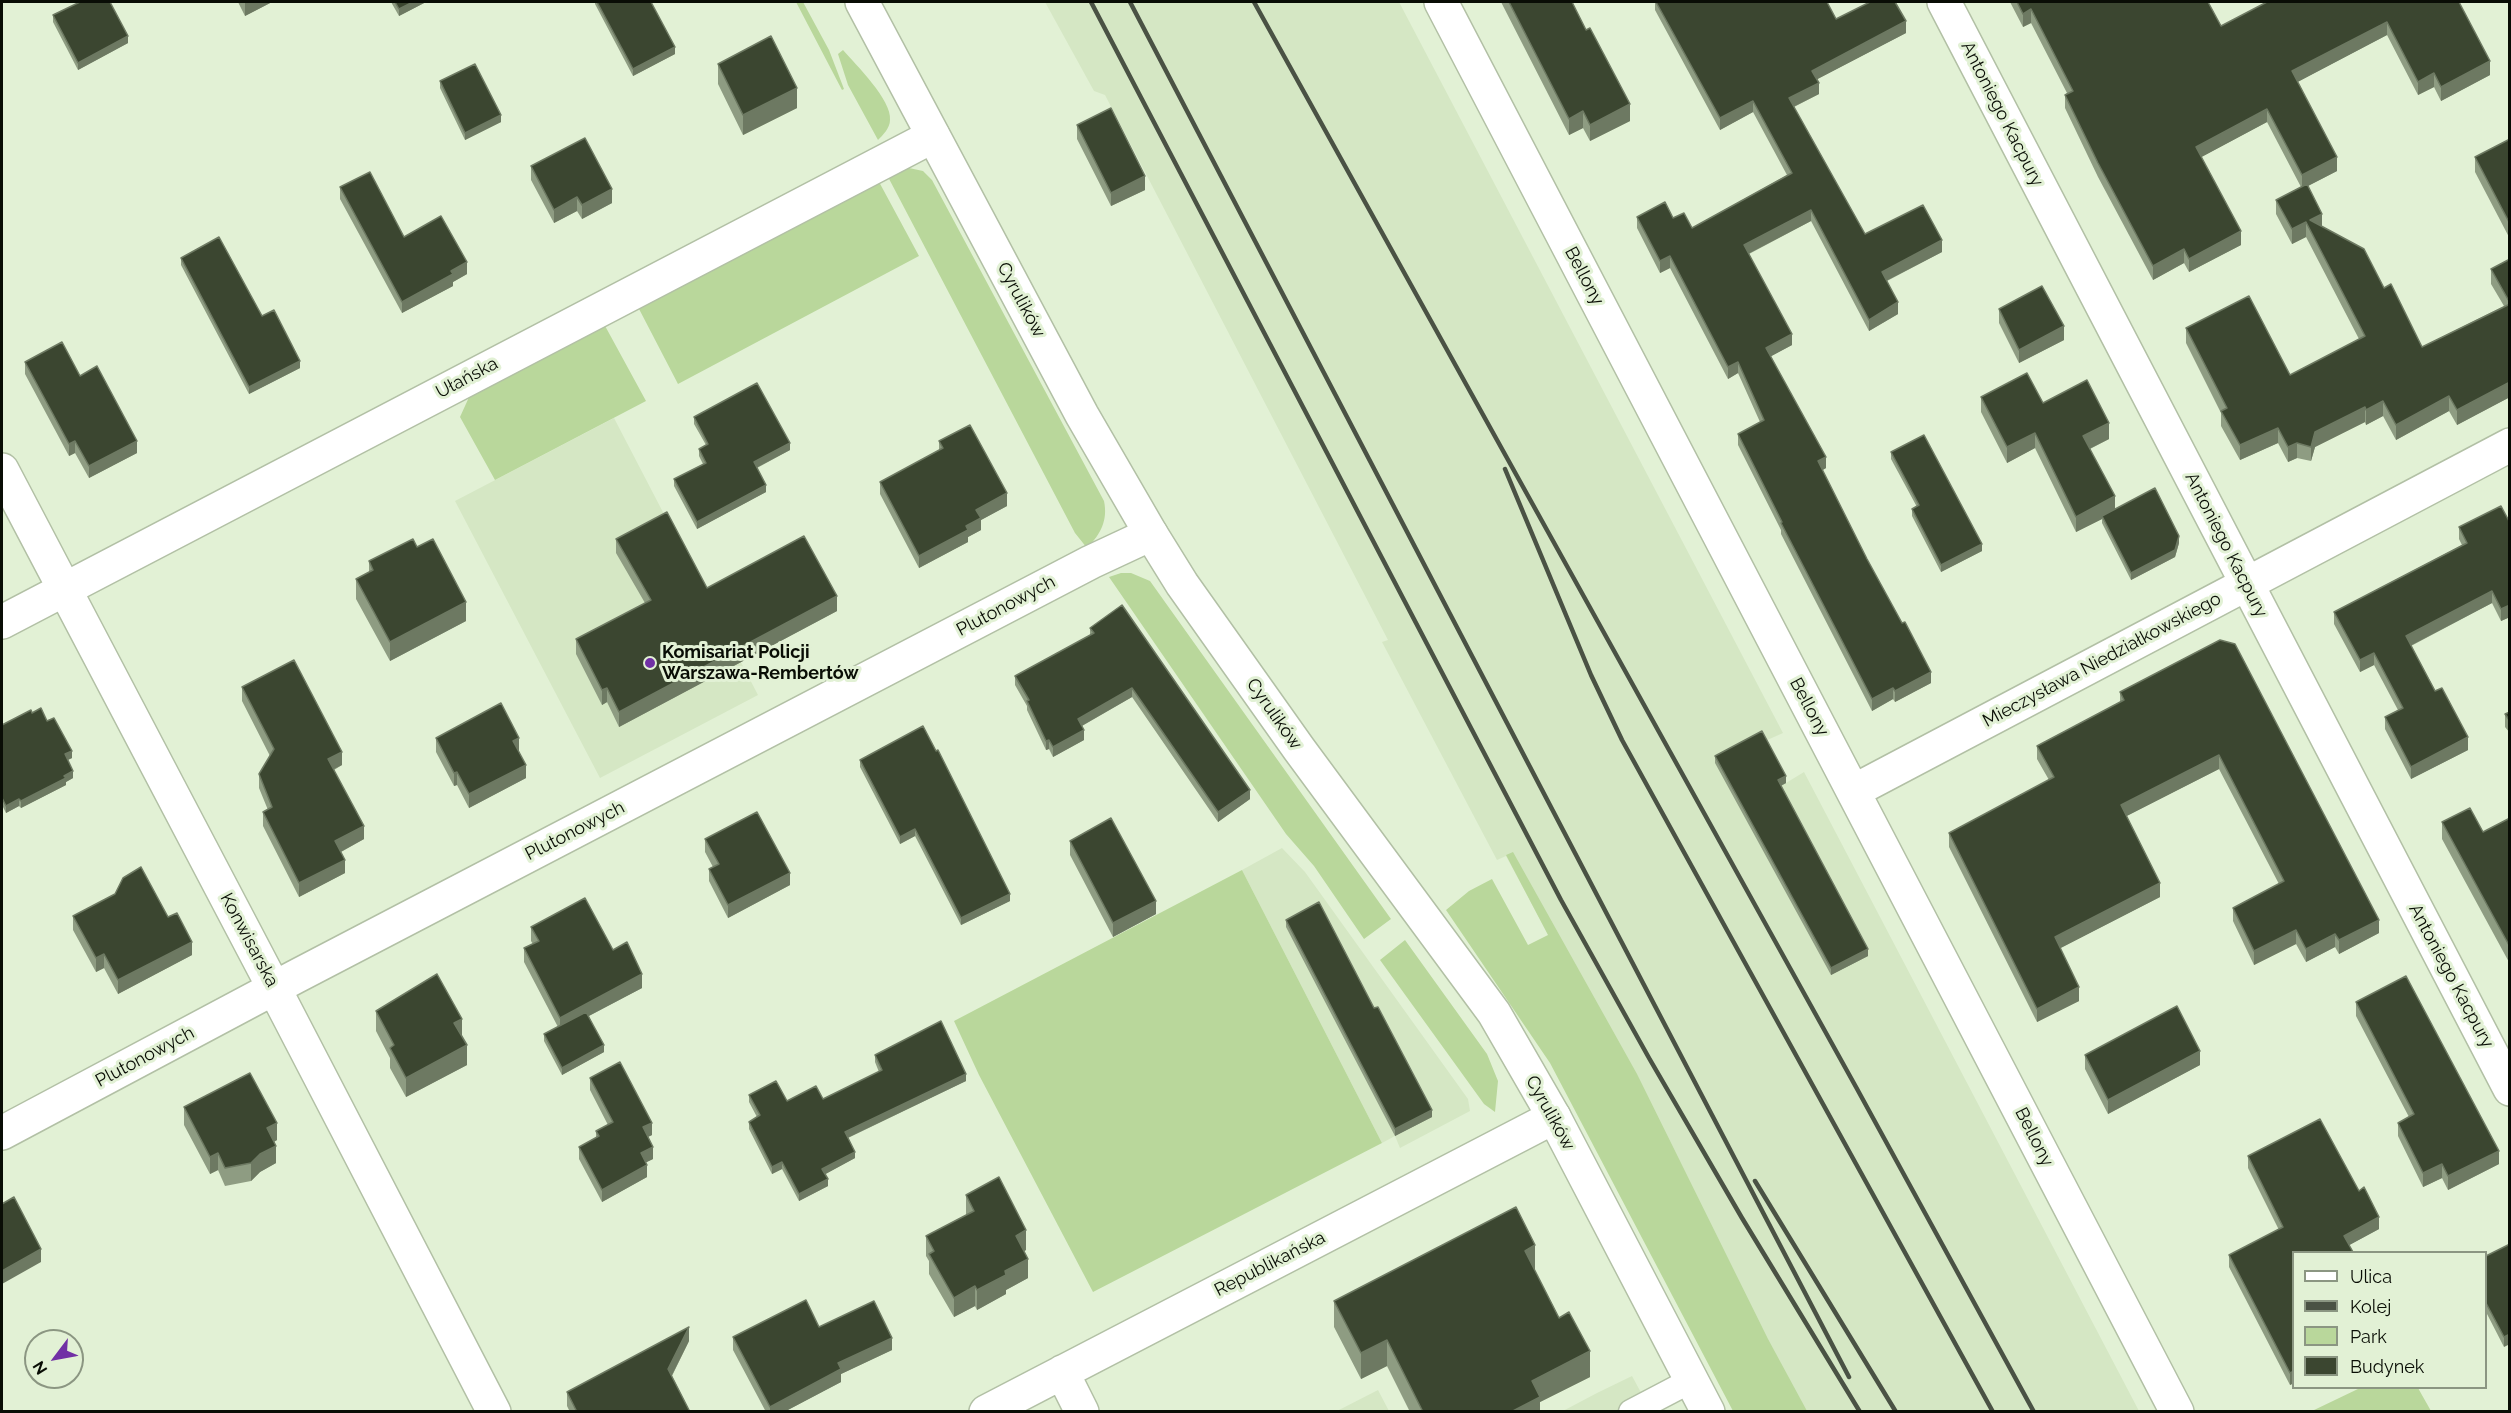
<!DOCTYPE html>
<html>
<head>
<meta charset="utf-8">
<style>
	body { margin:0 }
	#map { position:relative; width:2511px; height:1413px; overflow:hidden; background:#e2f1d5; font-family:Raleway,sans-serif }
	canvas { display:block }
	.frame { position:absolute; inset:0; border:3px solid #090d05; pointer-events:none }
	.legend { position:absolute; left:2292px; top:1251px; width:195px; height:138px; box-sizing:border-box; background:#e2f1d5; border:2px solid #8b9682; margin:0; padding:8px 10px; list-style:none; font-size:18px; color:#090d05 }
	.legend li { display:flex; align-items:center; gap:12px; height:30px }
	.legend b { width:30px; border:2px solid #8b9682 }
	.north { position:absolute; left:24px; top:1329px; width:60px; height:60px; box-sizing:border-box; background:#e2f1d5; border:2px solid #8b9682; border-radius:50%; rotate:238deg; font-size:16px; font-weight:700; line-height:24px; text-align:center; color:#090d05 }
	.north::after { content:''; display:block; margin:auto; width:21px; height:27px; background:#7130a5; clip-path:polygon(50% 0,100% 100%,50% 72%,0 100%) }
</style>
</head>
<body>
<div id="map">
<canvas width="2511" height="1413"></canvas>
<div class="frame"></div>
<ul class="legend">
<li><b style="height:8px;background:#fff"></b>Ulica</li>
<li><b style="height:8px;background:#4a5244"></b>Kolej</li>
<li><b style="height:16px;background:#b9d79b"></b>Park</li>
<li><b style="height:16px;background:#3b4630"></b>Budynek</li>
</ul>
<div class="north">N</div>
</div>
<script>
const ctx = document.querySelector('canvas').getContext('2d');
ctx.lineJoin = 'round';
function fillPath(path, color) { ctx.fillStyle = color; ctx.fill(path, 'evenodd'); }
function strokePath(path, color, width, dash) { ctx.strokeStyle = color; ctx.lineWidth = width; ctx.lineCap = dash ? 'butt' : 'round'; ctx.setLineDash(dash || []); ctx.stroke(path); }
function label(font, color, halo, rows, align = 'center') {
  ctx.font = font + ' Raleway,sans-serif'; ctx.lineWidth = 6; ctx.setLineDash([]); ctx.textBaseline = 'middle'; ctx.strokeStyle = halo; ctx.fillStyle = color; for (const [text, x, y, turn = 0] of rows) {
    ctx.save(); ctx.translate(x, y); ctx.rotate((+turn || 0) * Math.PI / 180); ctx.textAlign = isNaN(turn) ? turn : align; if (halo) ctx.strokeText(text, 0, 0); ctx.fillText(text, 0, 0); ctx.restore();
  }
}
fillPath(new Path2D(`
	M 1045,2 L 1399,2 L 1783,733 L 1765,741 L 1786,783 L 1804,772 L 2139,1411 L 1784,1411 L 1548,934 L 1506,856 L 1497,860 L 1382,642 L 1388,640 L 1105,95 L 1094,91 Z
	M 614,418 L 758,695 L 600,778 L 455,501 Z
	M 1282,848 L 1305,872 L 1468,1099 L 1470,1111 L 1400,1148 L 1395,1136 L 1382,1143 L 1242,870 Z
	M 1632,1376 L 1651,1411 L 1561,1412 L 1597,1393 Z
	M 1378,1390 L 1389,1411 L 1337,1411 Z`), '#d5e7c4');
fillPath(new Path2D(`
	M 796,2 L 803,2 L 829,50 L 844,89 L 842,90 Z
	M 843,50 C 856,65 892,100 890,120 C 890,128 883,135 878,140 L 848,85 L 838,54 Z
	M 909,168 L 923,171 L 932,180 L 1104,501 C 1108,520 1101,534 1087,548 L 1075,533 L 887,175 Z
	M 878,180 L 919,256 L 678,384 L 638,307 Z
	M 604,324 L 646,401 L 495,480 L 460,417 L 470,395 Z
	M 1121,573 L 1131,573 L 1150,581 L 1391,919 L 1364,939 L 1314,866 L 1286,834 L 1109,577 Z
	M 1513,852 L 1637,1074 L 1768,1339 L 1807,1411 L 1733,1411 L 1550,1063 L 1446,910 L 1469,891 L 1492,879 L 1528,945 L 1548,935 L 1506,855 Z
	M 1242,870 L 1382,1143 L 1093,1292 L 979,1075 L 954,1021 Z
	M 1405,940 L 1487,1054 L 1498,1081 L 1495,1112 L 1484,1104 L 1380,960 Z
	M 2360,1388 L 2418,1388 L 2431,1411 L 2312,1411 Z`), '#b9d79b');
const service = new Path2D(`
	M 1631,1412 L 1692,1380`);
const minor = new Path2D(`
	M 1441,2 L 2177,1412
	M 1944,2 L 2510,1089
	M 2,470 L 274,988 L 494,1412
	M 2,622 L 933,136
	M 1854,791 L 2510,445
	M 2,1133 L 295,977 L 1091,562 L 1151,534
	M 1062,1372 L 1082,1412
	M 986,1412 L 1554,1117`);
const secondary = new Path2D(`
	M 862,2 L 1082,415 L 1151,534 L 1182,584 L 1299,749 L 1494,1013 L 1554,1117 L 1708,1412`);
strokePath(service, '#b2c0a5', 27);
strokePath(minor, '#b2c0a5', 36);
strokePath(secondary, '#b2c0a5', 36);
strokePath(service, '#fff', 24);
strokePath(minor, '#fff', 33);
strokePath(secondary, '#fff', 33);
strokePath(new Path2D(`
	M 1091,2 L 1561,900 L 1649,1058 L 1742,1218 L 1860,1412
	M 1130,2 L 1849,1377
	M 1254,2 L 1856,1087 L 2034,1412
	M 1505,469 L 1591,675 L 1622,740 L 1993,1412
	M 1755,1181 L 1896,1412`), '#4a5244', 4.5);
fillPath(new Path2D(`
	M 238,2 L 272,2 L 245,16 Z
	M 391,2 L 426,2 L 399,16 Z
	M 595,2 L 651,2 L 675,54 L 633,76 L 595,4 Z
	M 1501,2 L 1572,2 L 1630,121 L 1590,141 L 1583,128 L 1569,135 Z
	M 1655,2 L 1827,2 L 1836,19 L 1906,33 L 1817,79 L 1819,94 L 1794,107 L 1865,234 L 1942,252 L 1887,281 L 1898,314 L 1869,331 L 1811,221 L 1749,254 L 1792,345 L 1771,356 L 1826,468 L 1822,470 L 1867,559 L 1931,683 L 1895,702 L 1893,699 L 1872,711 L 1781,534 L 1781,530 L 1738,445 L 1738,434 L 1760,422 L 1738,373 L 1728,379 L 1670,268 L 1660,273 L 1637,228 L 1637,217 L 1673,218 L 1692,228 L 1787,175 L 1753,112 L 1720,130 L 1655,10 Z
	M 2010,2 L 2208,2 L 2221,26 L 2459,2 L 2490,75 L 2441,101 L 2434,87 L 2418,95 L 2387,35 L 2297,82 L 2337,171 L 2308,186 L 2322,227 L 2384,288 L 2422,347 L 2504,306 L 2491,284 L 2491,269 L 2510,259 L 2510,397 L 2457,425 L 2449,411 L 2396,440 L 2383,416 L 2366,425 L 2365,422 L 2315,447 L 2311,461 L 2297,458 L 2288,462 L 2278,443 L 2240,460 L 2221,426 L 2221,413 L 2186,343 L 2186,328 L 2290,375 L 2359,339 L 2306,237 L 2292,244 L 2276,214 L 2276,200 L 2301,187 L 2267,122 L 2201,157 L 2241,245 L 2189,272 L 2184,263 L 2153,280 L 2098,177 L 2065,108 L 2065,95 L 2067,93 L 2031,23 L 2023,27 Z
	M 53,15 L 128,43 L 78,70 L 53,22 Z
	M 718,64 L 797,108 L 743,135 L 718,84 Z
	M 440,81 L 501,122 L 465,140 L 440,88 Z
	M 1077,125 L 1145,190 L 1111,206 L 1077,139 Z
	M 2510,139 L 2510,239 L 2475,172 L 2475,157 Z
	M 531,166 L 612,203 L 582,219 L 577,211 L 554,223 L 531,180 Z
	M 340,187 L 404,237 L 467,274 L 453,282 L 453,286 L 402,313 L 340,199 Z
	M 181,258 L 262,316 L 300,368 L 249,394 L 181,265 Z
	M 1999,309 L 2064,340 L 2019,363 L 1999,323 Z
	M 25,362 L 80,376 L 137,453 L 89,478 L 75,453 L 69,456 L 25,374 Z
	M 1981,397 L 2043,403 L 2109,439 L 2090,449 L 2115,509 L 2179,543 L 2175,557 L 2131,580 L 2102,523 L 2102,519 L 2076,532 L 2035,448 L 2007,463 L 1981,412 Z
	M 694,417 L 790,450 L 757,468 L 766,492 L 697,529 L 674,486 L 674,479 L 703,464 L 699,456 L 699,449 L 706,445 L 694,424 Z
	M 939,441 L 1007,506 L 981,520 L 981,530 L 968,537 L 968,542 L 919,568 L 880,494 L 880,482 L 939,450 Z
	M 1891,452 L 1982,551 L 1941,572 L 1912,516 L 1912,509 L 1917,507 L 1891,459 Z
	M 2510,523 L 2510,617 L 2501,621 L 2492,603 L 2411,646 L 2468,750 L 2411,779 L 2385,729 L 2385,717 L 2398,710 L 2374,665 L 2360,672 L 2334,624 L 2334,612 L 2462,545 L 2459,539 L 2459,527 Z
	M 616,539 L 707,588 L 837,611 L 619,727 L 607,702 L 602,705 L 576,654 L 576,639 L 645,603 L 616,553 Z
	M 417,547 L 466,621 L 390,661 L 356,599 L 356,579 L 369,573 L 369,561 Z
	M 1090,628 L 1250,799 L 1218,822 L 1132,697 L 1082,726 L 1084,740 L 1053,757 L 1049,749 L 1046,750 L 1027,710 L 1027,706 L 1015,685 L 1015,676 L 1090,635 Z
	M 2200,650 L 2379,933 L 2339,954 L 2335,947 L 2306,962 L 2296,944 L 2254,965 L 2233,921 L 2233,908 L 2279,884 L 2219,769 L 2126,816 L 2160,897 L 2060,948 L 2079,1001 L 2037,1022 L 1949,847 L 1949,833 L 2049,780 L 2037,759 L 2037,746 L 2120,702 L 2120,692 Z
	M 242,687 L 342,765 L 334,770 L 364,839 L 341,852 L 345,873 L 299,897 L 263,826 L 263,812 L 268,810 L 259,788 L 259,774 L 270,756 L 242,701 Z
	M 2510,712 L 2510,733 L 2505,727 L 2505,714 Z
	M 32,713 L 47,721 L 72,758 L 68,760 L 73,778 L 66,782 L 66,785 L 21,808 L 19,806 L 6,813 L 2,805 L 2,725 Z
	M 436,738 L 519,751 L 526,778 L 469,808 L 457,785 L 454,786 L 436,752 Z
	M 1715,756 L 1786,783 L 1781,786 L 1868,956 L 1831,975 L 1715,763 Z
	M 860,760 L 1010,901 L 961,925 L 915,836 L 900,844 L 860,767 Z
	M 2510,818 L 2510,964 L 2442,839 L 2442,822 L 2483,832 Z
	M 705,839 L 790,885 L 728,918 L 709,881 L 709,869 L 713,867 L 705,852 Z
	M 1070,841 L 1156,914 L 1113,937 L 1070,855 Z
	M 73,916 L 168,917 L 192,955 L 118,994 L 104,968 L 96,972 L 73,930 Z
	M 1286,920 L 1374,1008 L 1432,1117 L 1395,1136 L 1286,927 Z
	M 531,927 L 613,950 L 642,988 L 589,1016 L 604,1052 L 562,1075 L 544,1041 L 544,1034 L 558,1027 L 524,962 L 524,948 L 533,944 L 531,941 Z
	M 2356,1002 L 2499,1164 L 2448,1190 L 2442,1178 L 2423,1187 L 2398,1136 L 2398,1123 L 2409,1117 L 2356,1016 Z
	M 376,1011 L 462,1036 L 467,1065 L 406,1097 L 390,1068 L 390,1058 L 376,1031 Z
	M 875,1055 L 966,1081 L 848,1138 L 855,1158 L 825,1174 L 828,1186 L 799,1201 L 782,1169 L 772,1174 L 749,1129 L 749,1122 L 757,1117 L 749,1102 L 749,1095 L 787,1101 L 823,1099 L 879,1072 L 875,1062 Z
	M 2085,1055 L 2200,1065 L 2108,1114 L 2085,1069 Z
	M 590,1078 L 652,1135 L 648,1137 L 653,1159 L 646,1162 L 647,1177 L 602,1202 L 579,1159 L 579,1147 L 596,1138 L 596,1131 L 608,1125 L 590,1090 Z
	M 184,1107 L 277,1140 L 274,1142 L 276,1163 L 260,1172 L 251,1181 L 225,1186 L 218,1170 L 210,1174 L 184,1125 Z
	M 2248,1156 L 2379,1229 L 2349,1245 L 2294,1252 L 2294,1383 L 2290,1385 L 2229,1267 L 2229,1255 L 2279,1230 L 2248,1168 Z
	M 966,1195 L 1026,1250 L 1024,1251 L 1028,1278 L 1006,1290 L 1006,1294 L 977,1310 L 975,1306 L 954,1317 L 929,1274 L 929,1261 L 926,1256 L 926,1236 L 966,1215 Z
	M 2510,1244 L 2504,1347 L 2486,1312 L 2486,1256 Z
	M 1535,1271 L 1590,1377 L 1540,1402 L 1540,1412 L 1410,1412 L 1387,1366 L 1361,1379 L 1334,1327 L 1334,1301 Z
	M 819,1327 L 892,1350 L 841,1374 L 841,1382 L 784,1412 L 766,1412 L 733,1350 L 733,1337 Z
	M 689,1341 L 672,1376 L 690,1412 L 570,1412 L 567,1406 L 567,1392 Z`), '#8e9c82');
fillPath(new Path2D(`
	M 245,2 L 272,2 L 245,16 Z
	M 413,2 L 426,2 L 399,16 L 399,9 Z
	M 2031,9 L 2031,23 L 2023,27 L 2023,14 Z
	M 1906,21 L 1906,33 L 1812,82 L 1812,71 Z
	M 2387,22 L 2387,35 L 2292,85 L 2292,71 Z
	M 128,36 L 128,43 L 78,70 L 78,63 Z
	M 675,47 L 675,54 L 633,76 L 633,69 Z
	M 2490,61 L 2490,75 L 2441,101 L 2441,87 Z
	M 2434,73 L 2434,87 L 2418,95 L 2418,82 Z
	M 1819,83 L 1819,94 L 1789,109 L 1789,98 Z
	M 797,88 L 797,108 L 743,135 L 743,115 Z
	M 1753,101 L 1753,112 L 1720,130 L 1720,118 Z
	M 1630,104 L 1630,121 L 1590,141 L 1590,125 Z
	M 2267,109 L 2267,122 L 2196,160 L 2196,147 Z
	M 1583,111 L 1583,128 L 1569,135 L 1569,119 Z
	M 501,115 L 501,122 L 465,140 L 465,133 Z
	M 2337,157 L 2337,171 L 2302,189 L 2302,175 Z
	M 1145,176 L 1145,190 L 1111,206 L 1111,193 Z
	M 612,189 L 612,203 L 582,219 L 582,205 Z
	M 577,197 L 577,211 L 554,223 L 554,210 Z
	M 1811,210 L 1811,221 L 1744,256 L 1744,245 Z
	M 2322,214 L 2322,229 L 2310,220 Z
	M 2306,222 L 2306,237 L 2292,244 L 2292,229 Z
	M 2241,231 L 2241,245 L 2189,272 L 2189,259 Z
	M 1942,240 L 1942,252 L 1882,283 L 1882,272 Z
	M 2184,249 L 2184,263 L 2153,280 L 2153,266 Z
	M 1670,256 L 1670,268 L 1660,273 L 1660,261 Z
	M 467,262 L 467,274 L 453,282 L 453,286 L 402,313 L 402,302 L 451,271 Z
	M 1898,302 L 1898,314 L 1869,331 L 1869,320 Z
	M 2064,326 L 2064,340 L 2019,363 L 2019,350 Z
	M 1792,334 L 1792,345 L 1766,359 L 1766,348 Z
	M 300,361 L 300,368 L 249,394 L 249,387 Z
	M 1738,362 L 1738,373 L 1728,379 L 1728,367 Z
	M 2510,382 L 2510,397 L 2457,425 L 2457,410 Z
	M 2449,396 L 2449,411 L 2396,440 L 2396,425 Z
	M 2383,401 L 2383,416 L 2366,425 L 2366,410 Z
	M 2365,407 L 2365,422 L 2315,447 L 2311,461 L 2311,447 L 2315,432 Z
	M 2109,423 L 2109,439 L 2083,452 L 2083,436 Z
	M 2278,428 L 2278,443 L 2240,460 L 2240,445 Z
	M 2035,433 L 2035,448 L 2007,463 L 2007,447 Z
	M 75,441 L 75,453 L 69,456 L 69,444 Z
	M 137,441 L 137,453 L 89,478 L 89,466 Z
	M 790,443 L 790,450 L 754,469 L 754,462 Z
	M 2297,443 L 2297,458 L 2288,462 L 2288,447 Z
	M 1826,457 L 1826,468 L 1818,473 L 1818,461 Z
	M 766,485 L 766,492 L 697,529 L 697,522 Z
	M 1007,493 L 1007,506 L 981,520 L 981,530 L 968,537 L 968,542 L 919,568 L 919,556 L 966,526 L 976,510 Z
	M 2115,496 L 2115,512 L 2102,516 L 2102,519 L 2076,532 L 2076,517 Z
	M 2179,536 L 2179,543 L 2175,557 L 2131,580 L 2131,573 Z
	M 1982,544 L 1982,551 L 1941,572 L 1941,565 Z
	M 2492,591 L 2492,603 L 2406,648 L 2406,636 Z
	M 837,596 L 837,611 L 619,727 L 619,712 Z
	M 466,602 L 466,621 L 390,661 L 390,642 Z
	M 2510,605 L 2510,617 L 2501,621 L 2501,609 Z
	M 2374,653 L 2374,665 L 2360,672 L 2360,660 Z
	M 1931,672 L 1931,683 L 1895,702 L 1895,691 Z
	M 607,688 L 607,702 L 602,705 L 602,690 Z
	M 1132,688 L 1132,697 L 1078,728 L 1078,719 Z
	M 1893,688 L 1893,699 L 1872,711 L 1872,699 Z
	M 1084,730 L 1084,740 L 1053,757 L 1053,747 Z
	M 2468,737 L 2468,750 L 2411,779 L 2411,767 Z
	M 519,738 L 519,751 L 513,755 L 513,741 Z
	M 1049,740 L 1049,749 L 1046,750 L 1046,741 Z
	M 72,751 L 72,758 L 65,761 L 65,754 Z
	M 342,752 L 342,765 L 328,772 L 328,759 Z
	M 2219,755 L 2219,769 L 2121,819 L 2121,805 Z
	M 526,765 L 526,778 L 469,808 L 469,794 Z
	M 73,771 L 73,778 L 66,782 L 66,785 L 21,808 L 21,801 Z
	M 457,772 L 457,785 L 454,786 L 454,773 Z
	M 1786,776 L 1786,783 L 1778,787 L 1778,780 Z
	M 1250,790 L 1250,799 L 1218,822 L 1218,812 Z
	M 19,799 L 19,806 L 6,813 L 6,806 Z
	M 364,826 L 364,839 L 335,855 L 335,841 Z
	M 915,829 L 915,836 L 900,844 L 900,837 Z
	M 345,860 L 345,873 L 299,897 L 299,883 Z
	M 790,873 L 790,885 L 728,918 L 728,905 Z
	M 2160,883 L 2160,897 L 2055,951 L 2055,937 Z
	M 1010,894 L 1010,901 L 961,925 L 961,918 Z
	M 1156,901 L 1156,914 L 1113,937 L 1113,923 Z
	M 2379,920 L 2379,933 L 2339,954 L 2339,940 Z
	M 2296,930 L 2296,944 L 2254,965 L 2254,951 Z
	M 2335,934 L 2335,947 L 2306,962 L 2306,949 Z
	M 192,942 L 192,955 L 118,994 L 118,980 Z
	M 1868,949 L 1868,956 L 1831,975 L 1831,968 Z
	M 104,954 L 104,968 L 96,972 L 96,958 Z
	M 642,974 L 642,988 L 560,1031 L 560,1018 Z
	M 2079,987 L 2079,1001 L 2037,1022 L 2037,1009 Z
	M 462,1019 L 462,1039 L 454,1023 Z
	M 467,1045 L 467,1065 L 406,1097 L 406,1078 Z
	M 604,1045 L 604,1052 L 562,1075 L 562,1068 Z
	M 2200,1051 L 2200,1065 L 2108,1114 L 2108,1100 Z
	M 966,1074 L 966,1081 L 845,1139 L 845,1132 Z
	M 1432,1110 L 1432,1117 L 1395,1136 L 1395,1129 Z
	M 277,1123 L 277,1140 L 267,1145 L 267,1128 Z
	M 652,1123 L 652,1135 L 643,1139 L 643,1127 Z
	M 276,1146 L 276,1163 L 260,1172 L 251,1181 L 251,1163 L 260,1154 Z
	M 653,1147 L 653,1159 L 641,1165 L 641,1153 Z
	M 2499,1151 L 2499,1164 L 2448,1190 L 2448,1176 Z
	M 855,1152 L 855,1158 L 822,1176 L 822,1169 Z
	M 218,1153 L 218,1170 L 210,1174 L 210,1157 Z
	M 782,1162 L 782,1169 L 772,1174 L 772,1167 Z
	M 2442,1164 L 2442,1178 L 2423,1187 L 2423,1173 Z
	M 647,1165 L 647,1177 L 602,1202 L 602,1190 Z
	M 828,1179 L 828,1186 L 799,1201 L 799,1194 Z
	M 2379,1217 L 2379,1229 L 2344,1248 L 2344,1236 Z
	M 1026,1230 L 1026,1250 L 1016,1256 L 1016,1236 Z
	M 1535,1245 L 1535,1271 L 1525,1277 L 1525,1251 Z
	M 41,1249 L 41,1262 L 2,1284 L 2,1271 Z
	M 1028,1259 L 1028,1278 L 1006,1290 L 1006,1294 L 977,1310 L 977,1290 L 1005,1271 Z
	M 975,1286 L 975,1306 L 954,1317 L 954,1298 Z
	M 689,1327 L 689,1341 L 668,1383 L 668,1369 Z
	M 2510,1334 L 2510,1344 L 2504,1347 L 2504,1337 Z
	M 892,1338 L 892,1350 L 841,1374 L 841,1382 L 784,1412 L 770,1412 L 770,1407 L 838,1363 Z
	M 1387,1340 L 1387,1366 L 1361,1379 L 1361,1353 Z
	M 1590,1351 L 1590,1377 L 1540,1402 L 1540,1412 L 1511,1412 L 1532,1381 Z
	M 2294,1371 L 2294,1383 L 2290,1385 L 2290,1373 Z`), '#6d7962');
const building = new Path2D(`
	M 80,2 L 110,2 L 128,36 L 78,63 L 53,15 Z
	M 395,2 L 413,2 L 399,9 Z
	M 597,2 L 651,2 L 675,47 L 633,69 Z
	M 1509,2 L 1572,2 L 1586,30 L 1590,28 L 1630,104 L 1590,125 L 1583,111 L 1569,119 Z
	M 1656,2 L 1827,2 L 1836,19 L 1870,2 L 1895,2 L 1906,21 L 1812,71 L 1819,83 L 1789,98 L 1865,234 L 1923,205 L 1942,240 L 1882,272 L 1898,302 L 1869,320 L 1811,210 L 1744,245 L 1792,334 L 1766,348 L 1826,457 L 1818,461 L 1867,559 L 1902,623 L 1905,622 L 1931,672 L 1895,691 L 1893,688 L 1872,699 L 1781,523 L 1782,522 L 1738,434 L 1764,420 L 1738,362 L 1728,367 L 1670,256 L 1660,261 L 1637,217 L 1665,202 L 1673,218 L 1684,213 L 1692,228 L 1792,173 L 1753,101 L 1720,118 Z
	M 2017,2 L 2208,2 L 2221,26 L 2267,2 L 2459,2 L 2490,61 L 2441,87 L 2434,73 L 2418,82 L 2387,22 L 2292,71 L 2337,157 L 2302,175 L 2267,109 L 2196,147 L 2241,231 L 2189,259 L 2184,249 L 2153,266 L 2098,163 L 2065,95 L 2073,91 L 2031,9 L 2023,14 Z
	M 771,36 L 797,88 L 743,115 L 718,64 Z
	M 475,64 L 501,115 L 465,133 L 440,81 Z
	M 1111,108 L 1145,176 L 1111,193 L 1077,125 Z
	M 585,138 L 612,189 L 582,205 L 577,197 L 554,210 L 531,166 Z
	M 2510,139 L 2510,224 L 2475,157 Z
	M 370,172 L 404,237 L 441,216 L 467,262 L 451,271 L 453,274 L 402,302 L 340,187 Z
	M 2307,184 L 2322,214 L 2310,220 L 2364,249 L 2384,288 L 2391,284 L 2422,347 L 2510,304 L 2510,382 L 2457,410 L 2449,396 L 2396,425 L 2383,401 L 2366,410 L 2365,407 L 2315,432 L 2311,447 L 2297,443 L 2288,447 L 2278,428 L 2240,445 L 2221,411 L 2227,408 L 2186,328 L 2249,296 L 2290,375 L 2365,336 L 2306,222 L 2292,229 L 2276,200 Z
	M 219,237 L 262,316 L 274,310 L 300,361 L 249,387 L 181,258 Z
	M 2510,259 L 2510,303 L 2491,269 Z
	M 2042,286 L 2064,326 L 2019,350 L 1999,309 Z
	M 62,342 L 80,376 L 97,366 L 137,441 L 89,466 L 75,441 L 69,444 L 25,362 Z
	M 2027,373 L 2043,403 L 2087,380 L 2109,423 L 2083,436 L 2115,496 L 2076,517 L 2035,433 L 2007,447 L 1981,397 Z
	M 757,383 L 790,443 L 754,462 L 766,485 L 697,522 L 674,479 L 706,463 L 699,449 L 708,444 L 694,417 Z
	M 970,425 L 1007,493 L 976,510 L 981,518 L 966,526 L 968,530 L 919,556 L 880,482 L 943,448 L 939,441 Z
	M 1924,435 L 1982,544 L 1941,565 L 1912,509 L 1919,505 L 1891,452 Z
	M 2155,488 L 2179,536 L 2175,550 L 2131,573 L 2102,516 Z
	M 2501,506 L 2510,523 L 2510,605 L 2501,609 L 2492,591 L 2406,636 L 2435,691 L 2442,688 L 2468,737 L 2411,767 L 2385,717 L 2403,708 L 2374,653 L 2360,660 L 2334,612 L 2467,543 L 2459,527 Z
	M 667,512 L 707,588 L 804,536 L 837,596 L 619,712 L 607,688 L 602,690 L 576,639 L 651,600 L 616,539 Z
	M 413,539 L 417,547 L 433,539 L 466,602 L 390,642 L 356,579 L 373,570 L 369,561 Z
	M 1122,605 L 1250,790 L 1218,812 L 1132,688 L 1078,719 L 1084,730 L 1053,747 L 1049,740 L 1046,741 L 1027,701 L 1029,700 L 1015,676 L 1094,633 L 1090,628 Z
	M 2220,640 L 2235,644 L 2379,920 L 2339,940 L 2335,934 L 2306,949 L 2296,930 L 2254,951 L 2233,908 L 2284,881 L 2219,755 L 2121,805 L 2160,883 L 2055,937 L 2079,987 L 2037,1009 L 1949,833 L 2054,777 L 2037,746 L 2124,700 L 2120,692 Z
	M 294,660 L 342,752 L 328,759 L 364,826 L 335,841 L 345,860 L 299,883 L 263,812 L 272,807 L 259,774 L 274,749 L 242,687 Z
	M 501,703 L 519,738 L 513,741 L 526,765 L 469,794 L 457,772 L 454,773 L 436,738 Z
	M 41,708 L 47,721 L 54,718 L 72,751 L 65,754 L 73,771 L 64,776 L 66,778 L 21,801 L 19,799 L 6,806 L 2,798 L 2,725 L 31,710 L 32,713 Z
	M 2510,712 L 2510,721 L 2505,714 Z
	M 923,726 L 936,751 L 938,750 L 1010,894 L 961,918 L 915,829 L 900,837 L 860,760 Z
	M 1762,731 L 1786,776 L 1778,780 L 1868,949 L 1831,968 L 1715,756 Z
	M 2470,808 L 2483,832 L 2510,818 L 2510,947 L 2442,822 Z
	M 757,812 L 790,873 L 728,905 L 709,869 L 719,864 L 705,839 Z
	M 1111,818 L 1156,901 L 1113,923 L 1070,841 Z
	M 141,867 L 168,917 L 177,913 L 192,942 L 118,980 L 104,954 L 96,958 L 73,916 L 115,894 L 123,878 Z
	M 585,898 L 613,950 L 627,942 L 642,974 L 560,1018 L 524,948 L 539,941 L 531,927 Z
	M 1319,902 L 1374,1008 L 1378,1007 L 1432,1110 L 1395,1129 L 1286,920 Z
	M 437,974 L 462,1019 L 454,1023 L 467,1045 L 406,1078 L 390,1048 L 394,1045 L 376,1011 Z
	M 2406,976 L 2499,1151 L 2448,1176 L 2442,1164 L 2423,1173 L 2398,1123 L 2414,1114 L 2356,1002 Z
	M 2177,1006 L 2200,1051 L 2108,1100 L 2085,1055 Z
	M 586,1012 L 604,1045 L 562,1068 L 544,1034 Z
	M 941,1021 L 966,1074 L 845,1132 L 855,1152 L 822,1169 L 828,1179 L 799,1194 L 782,1162 L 772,1167 L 749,1122 L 760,1115 L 749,1095 L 776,1081 L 787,1101 L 816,1086 L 823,1099 L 882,1070 L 875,1055 Z
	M 620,1062 L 652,1123 L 643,1127 L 653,1147 L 641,1153 L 647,1165 L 602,1190 L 579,1147 L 599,1136 L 596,1131 L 613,1122 L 590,1078 Z
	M 250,1073 L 277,1123 L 267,1128 L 276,1146 L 260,1154 L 251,1163 L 225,1168 L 218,1153 L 210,1157 L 184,1107 Z
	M 2320,1119 L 2359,1191 L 2364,1187 L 2379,1217 L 2344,1236 L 2353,1252 L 2294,1252 L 2294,1371 L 2290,1373 L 2229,1255 L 2283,1227 L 2248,1156 Z
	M 999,1177 L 1026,1230 L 1016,1236 L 1028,1259 L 1005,1271 L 1006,1275 L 977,1290 L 975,1286 L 954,1298 L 929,1254 L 934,1251 L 926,1236 L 974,1211 L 966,1195 Z
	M 14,1197 L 41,1249 L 2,1271 L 2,1204 Z
	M 1516,1207 L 1535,1245 L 1525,1251 L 1559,1318 L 1569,1312 L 1590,1351 L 1532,1381 L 1540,1397 L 1511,1412 L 1423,1412 L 1387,1340 L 1361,1353 L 1334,1301 Z
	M 2510,1244 L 2510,1334 L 2504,1337 L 2486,1303 L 2486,1256 Z
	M 806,1300 L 819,1327 L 874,1301 L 892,1338 L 838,1363 L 841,1369 L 770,1407 L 733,1337 Z
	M 689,1327 L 668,1369 L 690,1412 L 577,1412 L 567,1392 Z`);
fillPath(building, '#3b4630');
strokePath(building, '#6d7962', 1.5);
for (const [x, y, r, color] of [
	[650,663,6,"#7130a5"]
]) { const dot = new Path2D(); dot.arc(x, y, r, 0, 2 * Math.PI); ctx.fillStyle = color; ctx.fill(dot); strokePath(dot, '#e2f1d5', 2); }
label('18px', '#090d05', '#e2f1d5', [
	["Antoniego Kacpury",2002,114,63],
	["Bellony",1584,276,62],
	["Cyrulików",1021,300,62],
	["Ułańska",467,378,-28],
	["Antoniego Kacpury",2226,545,63],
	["Plutonowych",1006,606,-28],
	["Mieczysława Niedziałkowskiego",2102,660,-28],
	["Bellony",1809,707,62],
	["Cyrulików",1274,714,55],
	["Plutonowych",575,831,-27],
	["Konwisarska",249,940,62],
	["Antoniego Kacpury",2451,976,62],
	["Plutonowych",145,1057,-28],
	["Cyrulików",1550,1113,61],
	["Bellony",2034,1137,63],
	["Republikańska",1270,1264,-27]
]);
label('bold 18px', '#090d05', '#e2f1d5', [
	["Komisariat Policji",662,653],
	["Warszawa-Rembertów",662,674]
], 'left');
</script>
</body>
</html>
